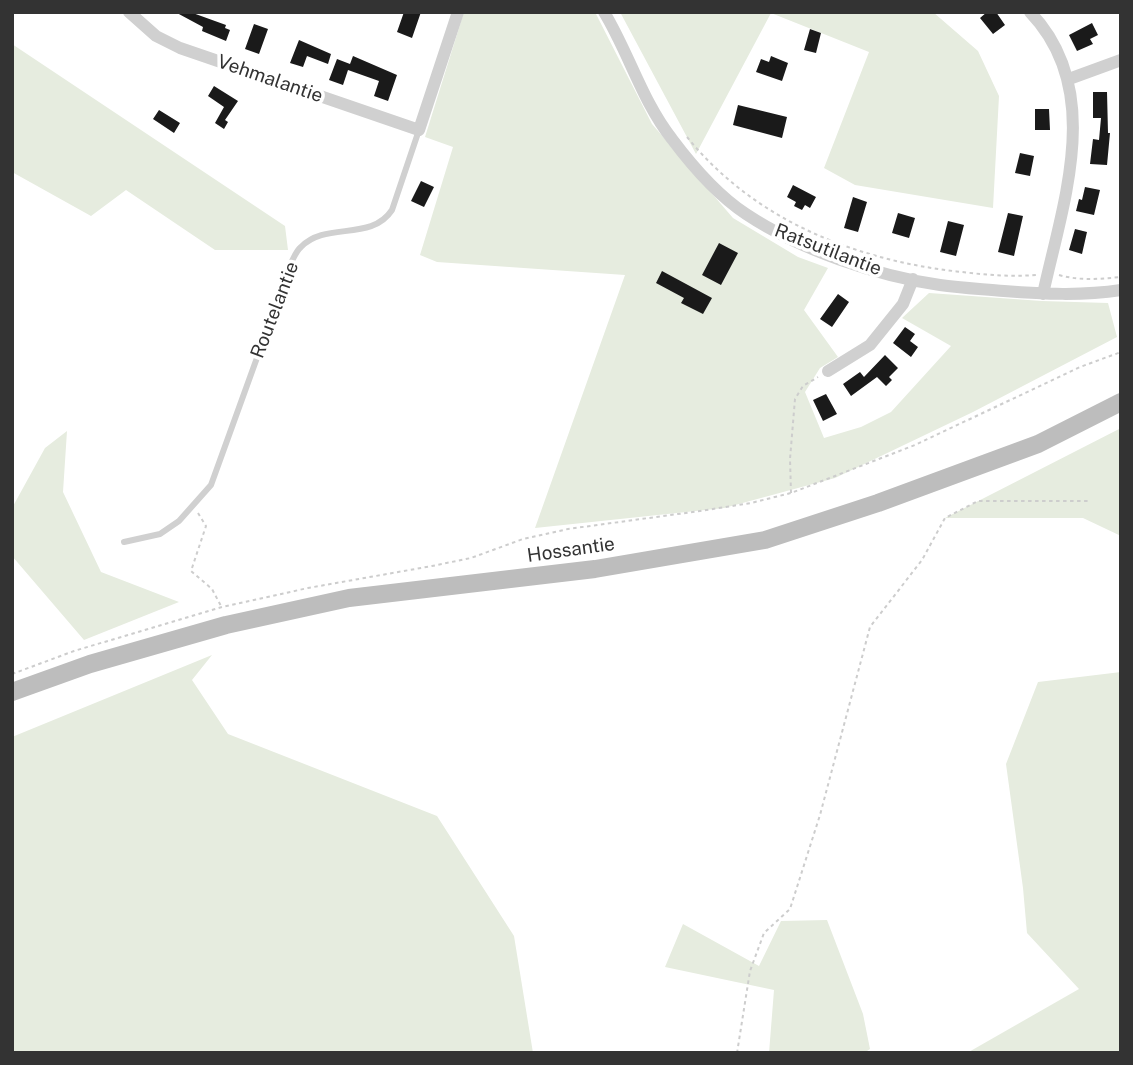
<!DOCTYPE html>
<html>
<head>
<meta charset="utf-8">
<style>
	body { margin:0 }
	#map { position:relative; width:1133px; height:1065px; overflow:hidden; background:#fff; font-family:"Public Sans",sans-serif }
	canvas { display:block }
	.frame { position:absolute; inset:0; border:14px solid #333; pointer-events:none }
</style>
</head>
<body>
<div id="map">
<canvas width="1133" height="1065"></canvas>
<div class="frame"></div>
</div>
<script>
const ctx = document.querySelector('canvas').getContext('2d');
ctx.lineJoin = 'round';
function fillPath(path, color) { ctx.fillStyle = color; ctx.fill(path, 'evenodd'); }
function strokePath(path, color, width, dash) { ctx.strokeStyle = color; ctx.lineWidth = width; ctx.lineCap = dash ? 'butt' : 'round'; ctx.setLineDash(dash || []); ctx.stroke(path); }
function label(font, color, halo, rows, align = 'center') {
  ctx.font = font + ' "Public Sans",sans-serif'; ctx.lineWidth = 7; ctx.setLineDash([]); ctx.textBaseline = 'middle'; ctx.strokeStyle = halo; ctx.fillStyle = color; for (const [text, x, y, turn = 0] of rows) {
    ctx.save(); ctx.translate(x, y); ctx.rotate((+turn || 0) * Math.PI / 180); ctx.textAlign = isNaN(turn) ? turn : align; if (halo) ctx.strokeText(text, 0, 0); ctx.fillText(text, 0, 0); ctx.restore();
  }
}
fillPath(new Path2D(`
	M 464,12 L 595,12 L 652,124 L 733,218 L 798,257 L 828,268 L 804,310 L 838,357 L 820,368 L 805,392 L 824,438 L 861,427 L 891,412 L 951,346 L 902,318 L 929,293 L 1042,301 L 1108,303 L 1117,337 L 973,412 L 835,478 L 724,508 L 535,528 L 625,275 L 437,262 L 420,255 L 453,147 L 425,137 Z
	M 620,12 L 933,12 L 978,51 L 999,96 L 993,208 L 855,185 L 824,168 L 869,52 L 771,13 L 696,154 Z
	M 12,44 L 285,226 L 288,250 L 215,250 L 126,190 L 91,216 L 12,172 Z
	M 1121,428 L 1121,536 L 1083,518 L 945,518 Z
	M 67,431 L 63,492 L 101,572 L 179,602 L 84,640 L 12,556 L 12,508 L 45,448 Z
	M 212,655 L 192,680 L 228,734 L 437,816 L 514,936 L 533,1053 L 12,1053 L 12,737 Z
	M 1121,672 L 1121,1053 L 967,1053 L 1079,989 L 1027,933 L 1023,888 L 1006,764 L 1038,682 Z
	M 827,920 L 863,1014 L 870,1049 L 864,1053 L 769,1053 L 774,990 L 665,967 L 683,924 L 759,966 L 781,921 Z`), '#e6ecdf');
fillPath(new Path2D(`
	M 190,12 L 226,25 L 225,28 L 230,30 L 226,41 L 202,31 L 203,27 L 177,13 Z
	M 404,12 L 421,12 L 412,38 L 397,32 Z
	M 987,12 L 996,12 L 1005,25 L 993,34 L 980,18 Z
	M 1092,23 L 1098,35 L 1090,39 L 1093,44 L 1077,51 L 1069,35 Z
	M 254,24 L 268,29 L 259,54 L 245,49 Z
	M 810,29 L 821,33 L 816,53 L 804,50 Z
	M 299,40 L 331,54 L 328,64 L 307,56 L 303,67 L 290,63 Z
	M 353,56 L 397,75 L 388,101 L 374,96 L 379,81 L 348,70 L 343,85 L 329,80 L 337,59 L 350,64 Z
	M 771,56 L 788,63 L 782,81 L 756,72 L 761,59 L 769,62 Z
	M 214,86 L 238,101 L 225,120 L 228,122 L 224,129 L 215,123 L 224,107 L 208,96 Z
	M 1093,92 L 1107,92 L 1108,133 L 1110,133 L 1107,165 L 1090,164 L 1093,139 L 1099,140 L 1101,118 L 1093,118 Z
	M 738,105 L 787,117 L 782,138 L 733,125 Z
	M 1035,109 L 1049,109 L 1050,130 L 1035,130 Z
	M 159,110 L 180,123 L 174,133 L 153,119 Z
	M 1020,153 L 1034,156 L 1030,176 L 1015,173 Z
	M 421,181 L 434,187 L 424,207 L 411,201 Z
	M 793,185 L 816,197 L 810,208 L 805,205 L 802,210 L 794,206 L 796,202 L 787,197 Z
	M 1085,187 L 1100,190 L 1094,215 L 1076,211 L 1079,199 L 1082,200 Z
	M 853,197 L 867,202 L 858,232 L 844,228 Z
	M 898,213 L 915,218 L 909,238 L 892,233 Z
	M 1008,213 L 1023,216 L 1014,256 L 998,252 Z
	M 948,221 L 964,225 L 956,256 L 940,252 Z
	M 1075,229 L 1087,232 L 1082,254 L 1069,250 Z
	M 719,243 L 738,253 L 721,285 L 702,275 Z
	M 662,271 L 712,298 L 703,314 L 681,303 L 684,298 L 656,283 Z
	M 838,294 L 849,302 L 832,327 L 820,319 Z
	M 905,327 L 915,334 L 910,341 L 918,347 L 911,357 L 893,343 Z
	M 885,355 L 898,368 L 889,377 L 892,380 L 886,386 L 877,377 L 851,396 L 843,384 L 860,372 L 864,377 Z
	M 826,394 L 837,414 L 823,421 L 813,400 Z`), '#1a1a1a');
strokePath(new Path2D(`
	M 687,137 C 755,221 857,261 962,272 C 987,275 1011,277 1036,275
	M 1059,275 C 1080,281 1100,279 1121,277
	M 791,493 L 790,459 L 795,399 L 803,386 L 818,377
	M 198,513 L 206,526 L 191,571 L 212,589 L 221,606
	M 12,674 L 74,651 L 222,607 L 308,588 L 432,566 L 471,558 L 523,539 L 568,529 L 700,511 L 751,503 L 791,493 L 915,445 L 1080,367 L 1121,352
	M 737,1053 L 750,971 L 764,933 L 790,909 L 820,815 L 870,627 L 922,560 L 945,518 L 978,501 L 1088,501`), '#cdcdcd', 2, [3.5, 3.5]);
strokePath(new Path2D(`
	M 124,542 L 160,534 L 179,521 L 211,485 L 292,261 C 294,257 297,250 301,247 C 326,221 371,242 392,210 L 419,130`), '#d0d0d0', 6);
strokePath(new Path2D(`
	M 129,12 L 156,36 L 180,48 L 419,130 L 458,12
	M 604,12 C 629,53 642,101 672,139 C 693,167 717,195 746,214 C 800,250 877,276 940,285 C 961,288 983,289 1004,291 C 1043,294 1082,296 1121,290
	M 1030,12 C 1105,90 1063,202 1043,294
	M 1069,79 L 1121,60
	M 828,371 L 870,345 L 903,304 L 913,279`), '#d0d0d0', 12);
strokePath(new Path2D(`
	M 12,692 L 90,664 L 226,625 L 349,598 L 595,569 L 765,540 L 878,503 L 1038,444 L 1121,402`), '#bdbdbd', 18);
label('19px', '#333', '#fff', [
	["Vehmalantie",270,79,19],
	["Ratsutilantie",828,250,21],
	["Routelantie",275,310,-69],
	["Hossantie",571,550,-8]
]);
</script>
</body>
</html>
